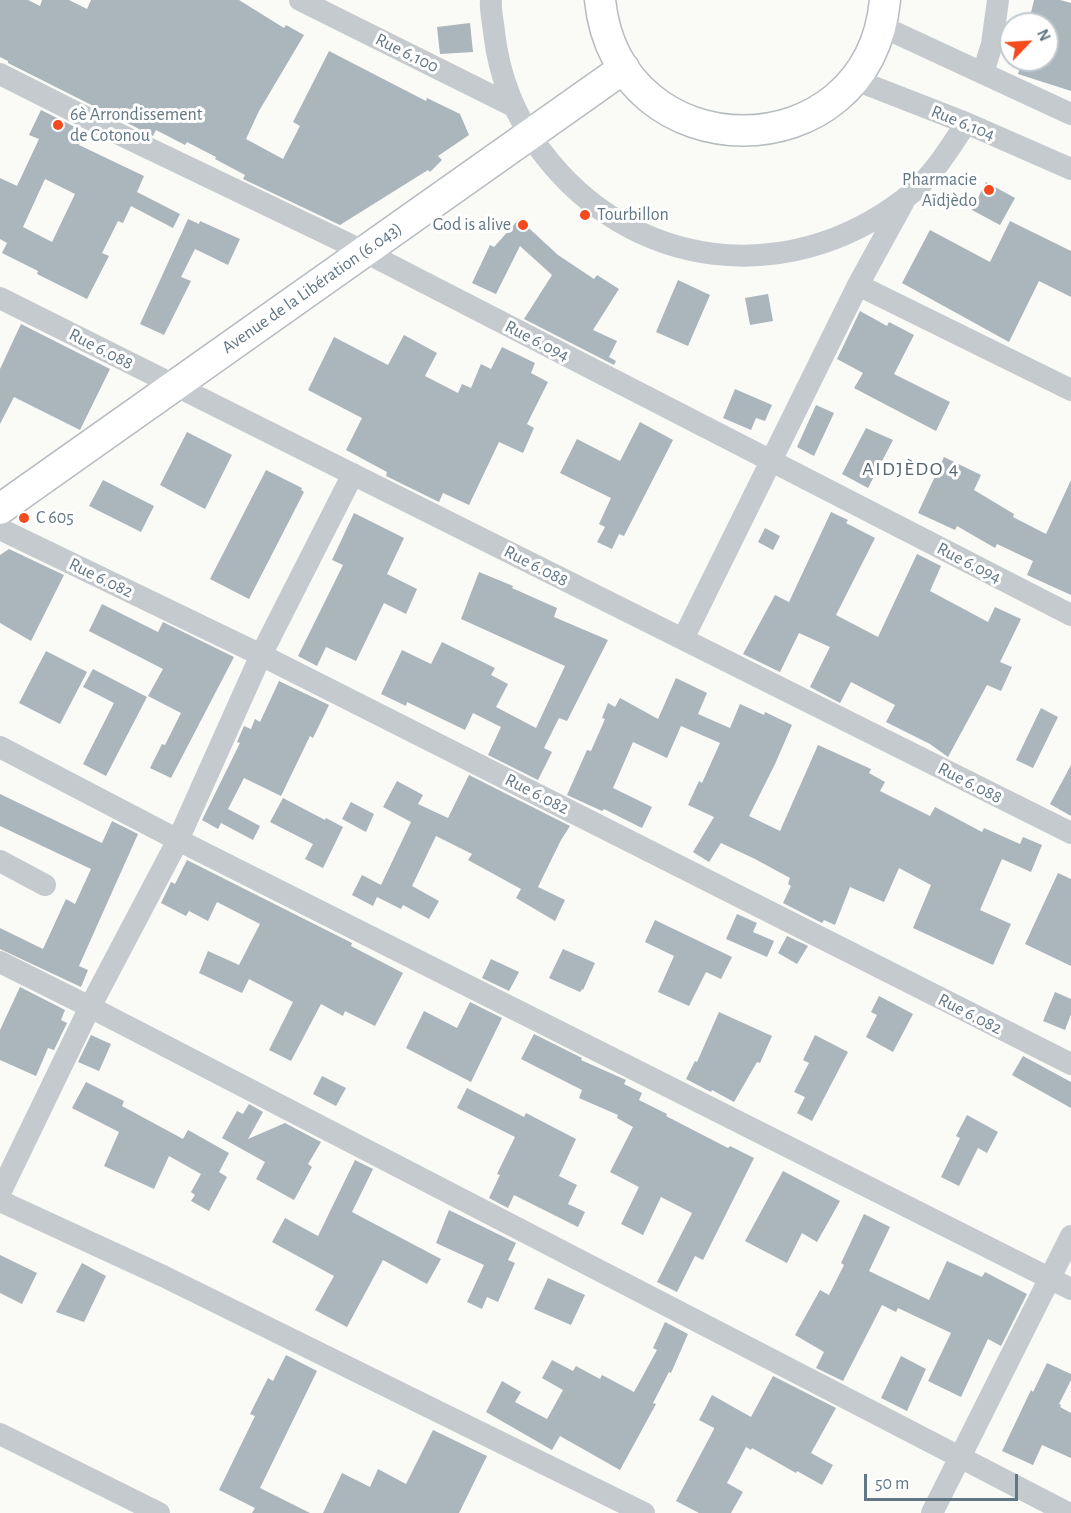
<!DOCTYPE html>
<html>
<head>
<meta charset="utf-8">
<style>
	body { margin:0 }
	#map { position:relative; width:1071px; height:1513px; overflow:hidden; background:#fafaf7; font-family:"Alegreya Sans",sans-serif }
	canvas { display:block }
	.north { position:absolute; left:999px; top:12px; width:60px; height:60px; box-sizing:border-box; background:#fff; border:2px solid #c0c9ce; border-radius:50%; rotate:65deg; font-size:16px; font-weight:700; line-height:24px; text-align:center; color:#627785 }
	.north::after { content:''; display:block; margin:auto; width:21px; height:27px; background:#f34a1e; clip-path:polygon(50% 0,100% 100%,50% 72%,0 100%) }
	.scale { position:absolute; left:864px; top:1474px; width:154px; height:27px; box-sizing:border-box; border:3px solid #627785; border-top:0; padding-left:8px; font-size:18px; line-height:21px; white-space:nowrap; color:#627785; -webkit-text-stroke:4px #fff; paint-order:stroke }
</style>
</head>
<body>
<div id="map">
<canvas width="1071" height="1513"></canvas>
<div class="north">N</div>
<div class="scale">50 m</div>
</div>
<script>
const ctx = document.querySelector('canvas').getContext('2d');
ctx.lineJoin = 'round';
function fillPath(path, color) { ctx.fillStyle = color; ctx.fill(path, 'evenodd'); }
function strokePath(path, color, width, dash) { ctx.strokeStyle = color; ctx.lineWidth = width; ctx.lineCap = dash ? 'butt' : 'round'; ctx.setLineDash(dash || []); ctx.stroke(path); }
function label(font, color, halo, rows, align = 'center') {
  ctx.font = font + ' "Alegreya Sans",sans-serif'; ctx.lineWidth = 6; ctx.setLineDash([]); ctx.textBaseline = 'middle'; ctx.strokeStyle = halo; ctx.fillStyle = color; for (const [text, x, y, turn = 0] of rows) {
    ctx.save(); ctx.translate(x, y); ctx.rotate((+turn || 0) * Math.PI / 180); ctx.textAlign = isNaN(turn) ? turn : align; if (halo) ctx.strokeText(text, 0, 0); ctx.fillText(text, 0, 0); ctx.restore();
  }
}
fillPath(new Path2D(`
	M 0,0 L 28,0 L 40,6 L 42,0 L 69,0 L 87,9 L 91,0 L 239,0 L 284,28 L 286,25 L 304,35 L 259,111 L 246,139 L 283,159 L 300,126 L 293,122 L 329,51 L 426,101 L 427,98 L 460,114 L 469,135 L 438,156 L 442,160 L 430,172 L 428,170 L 340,225 L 243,179 L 245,175 L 215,159 L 216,157 L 187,142 L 185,145 L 156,130 L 153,136 L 8,63 L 8,61 L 0,57 Z
	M 1034,0 L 1060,0 L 1071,3 L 1071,91 L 1018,74 L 1022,60 L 1047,60 L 1047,24 L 1031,24 L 1033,18 L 1030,17 Z
	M 470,23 L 473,52 L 440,54 L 437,27 Z
	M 41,110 L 85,132 L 79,145 L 144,176 L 137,192 L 180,214 L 173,228 L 131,206 L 123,223 L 118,221 L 102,253 L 109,256 L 87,299 L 37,274 L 38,271 L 2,253 L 7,243 L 0,239 L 0,178 L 17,186 L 39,139 L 29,135 ZM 45,179 L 75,194 L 52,242 L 23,227 Z
	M 986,182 L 1015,198 L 1000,225 L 972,210 Z
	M 188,219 L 199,224 L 200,221 L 240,239 L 228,265 L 195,249 L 181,277 L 191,281 L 164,335 L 140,324 Z
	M 519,219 L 558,255 L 594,279 L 597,275 L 619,289 L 593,330 L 617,341 L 609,357 L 616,361 L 614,365 L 524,319 L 552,275 L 520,246 L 496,294 L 472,283 L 490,245 L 494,247 Z
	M 1010,221 L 1071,251 L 1071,297 L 1039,281 L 1009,342 L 902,283 L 930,230 L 990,262 Z
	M 678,280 L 710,295 L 688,346 L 656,332 Z
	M 768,294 L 773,321 L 750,325 L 745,298 Z
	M 860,311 L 887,326 L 889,322 L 914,335 L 894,374 L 950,402 L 936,431 L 854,388 L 863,373 L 837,359 Z
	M 21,324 L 110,369 L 80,430 L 14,397 L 0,424 L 0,369 Z
	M 404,335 L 437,353 L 425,376 L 458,393 L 462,384 L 471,388 L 481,364 L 491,369 L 502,347 L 535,363 L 531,373 L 548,382 L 527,424 L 534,428 L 523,453 L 499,442 L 469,505 L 443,493 L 439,502 L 386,476 L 387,472 L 346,450 L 362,418 L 308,390 L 334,337 L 388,365 Z
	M 735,389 L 772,405 L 765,421 L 756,418 L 751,430 L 723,418 Z
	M 816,405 L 834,413 L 814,456 L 797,447 Z
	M 640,422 L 673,440 L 624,536 L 619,534 L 612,549 L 597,542 L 605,527 L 599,524 L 611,498 L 560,473 L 577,439 L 620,461 Z
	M 866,428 L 893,440 L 868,488 L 842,474 Z
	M 187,432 L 232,455 L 205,509 L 160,485 Z
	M 944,457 L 981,475 L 974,490 L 1014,514 L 1013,517 L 1046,534 L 1071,480 L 1071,595 L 1027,575 L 1033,561 L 997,544 L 995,548 L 957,526 L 955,530 L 918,513 Z
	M 266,470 L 302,488 L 301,490 L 304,492 L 249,599 L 210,579 Z
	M 103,480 L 154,506 L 141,532 L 89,506 Z
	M 831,512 L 848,520 L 846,523 L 875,538 L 836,615 L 878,637 L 917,554 L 941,566 L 930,591 L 988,622 L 995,607 L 1021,619 L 1000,662 L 1012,667 L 1001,691 L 987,685 L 948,757 L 930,744 L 886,722 L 895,705 L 851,682 L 840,703 L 810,687 L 830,647 L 799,633 L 780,672 L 743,654 L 775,595 L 789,602 Z
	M 354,513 L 404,538 L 387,574 L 417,589 L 406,614 L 384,603 L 356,661 L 326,647 L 317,666 L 298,656 L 343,565 L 332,560 Z
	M 765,528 L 780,536 L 773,550 L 758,542 Z
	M 9,549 L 64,575 L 31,641 L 0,623 L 0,555 Z
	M 479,572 L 513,586 L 512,588 L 557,608 L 554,617 L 608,640 L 567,721 L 559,718 L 544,748 L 552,752 L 538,780 L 488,755 L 501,727 L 473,713 L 465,730 L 407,702 L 406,706 L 381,694 L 402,650 L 431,664 L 442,642 L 495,668 L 491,675 L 508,684 L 496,707 L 536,728 L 565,666 L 461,619 Z
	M 102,604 L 158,632 L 163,622 L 234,657 L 171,778 L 150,768 L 162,744 L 165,745 L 181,713 L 148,696 L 163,669 L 89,631 Z
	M 46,651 L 87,672 L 60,724 L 19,703 Z
	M 93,669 L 147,697 L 106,776 L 83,764 L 114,703 L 83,687 Z
	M 676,678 L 707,693 L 698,714 L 730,728 L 740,704 L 764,715 L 765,712 L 792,725 L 775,764 L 749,816 L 780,831 L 818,745 L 871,769 L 869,773 L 885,782 L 880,791 L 930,816 L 935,807 L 982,832 L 984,828 L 1020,844 L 1023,837 L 1042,845 L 1031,872 L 1002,859 L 980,910 L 1011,924 L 993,965 L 913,928 L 931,885 L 899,868 L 884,902 L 850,887 L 835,925 L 824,920 L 822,923 L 783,903 L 791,886 L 788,884 L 790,878 L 755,859 L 721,843 L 709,862 L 693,852 L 714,817 L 688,805 L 699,781 L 702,783 L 720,743 L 681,726 L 667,758 L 633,742 L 613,788 L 652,807 L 642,828 L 604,809 L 602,811 L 567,795 L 587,750 L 591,751 L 605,719 L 602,718 L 608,703 L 615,707 L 620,698 L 658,719 Z
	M 279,681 L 329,705 L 313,738 L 310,736 L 281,796 L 244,778 L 228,809 L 260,826 L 253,840 L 221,823 L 218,829 L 202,820 L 240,743 L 237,742 L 244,726 L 251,729 L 255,719 L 260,722 Z
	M 1041,708 L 1058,717 L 1033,768 L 1016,760 Z
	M 1071,765 L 1071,816 L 1050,804 Z
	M 469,775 L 570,826 L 561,840 L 538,887 L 565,900 L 555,921 L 516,898 L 521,889 L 468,860 L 472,854 L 436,836 L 412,886 L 439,901 L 429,919 L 403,905 L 401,909 L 377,897 L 373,906 L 352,895 L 362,875 L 381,885 L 411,822 L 383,807 L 397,781 L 423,795 L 418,804 L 448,818 Z
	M 0,794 L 102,843 L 112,821 L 138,834 L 79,966 L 88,970 L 81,987 L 0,949 L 0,928 L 43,949 L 66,899 L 75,904 L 91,869 L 0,826 Z
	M 283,798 L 325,820 L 326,818 L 343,827 L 323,868 L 305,859 L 313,844 L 270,822 Z
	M 351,802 L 374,814 L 366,832 L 342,819 Z
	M 187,860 L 352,943 L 351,946 L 403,973 L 375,1026 L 345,1011 L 343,1016 L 321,1004 L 291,1061 L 269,1050 L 293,1002 L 249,979 L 242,993 L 199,973 L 208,951 L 239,965 L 260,924 L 217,902 L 208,921 L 189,911 L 186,916 L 161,903 L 171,882 L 175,884 Z
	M 1058,873 L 1071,879 L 1071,966 L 1025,944 Z
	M 737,914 L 757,923 L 753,932 L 774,941 L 767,957 L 726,939 Z
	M 655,920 L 732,957 L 721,979 L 706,972 L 689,1006 L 658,992 L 674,956 L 645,942 Z
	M 787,936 L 808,946 L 797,964 L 778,953 Z
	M 563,949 L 595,963 L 583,990 L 582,989 L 580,992 L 549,978 Z
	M 491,959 L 519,972 L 509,991 L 482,978 Z
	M 20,987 L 65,1010 L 61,1020 L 67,1023 L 54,1050 L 48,1048 L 36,1076 L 0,1060 L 0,1030 Z
	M 1055,992 L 1071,999 L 1071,1014 L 1065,1030 L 1043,1021 Z
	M 879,996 L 913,1014 L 893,1052 L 866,1037 L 877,1015 L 871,1012 Z
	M 470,1002 L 502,1018 L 471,1082 L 406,1048 L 424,1011 L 457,1028 Z
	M 719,1012 L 772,1036 L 760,1063 L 757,1062 L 734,1102 L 712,1090 L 711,1092 L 686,1079 L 695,1061 L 697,1062 Z
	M 534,1034 L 582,1058 L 581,1060 L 626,1080 L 624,1084 L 642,1093 L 639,1100 L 667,1114 L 666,1116 L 728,1148 L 730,1146 L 754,1158 L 703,1260 L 695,1256 L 677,1292 L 657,1282 L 692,1213 L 661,1197 L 643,1235 L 621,1224 L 639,1187 L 610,1172 L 633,1127 L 617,1118 L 618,1115 L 579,1098 L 582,1090 L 521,1059 Z
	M 91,1035 L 111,1044 L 99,1071 L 78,1062 Z
	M 815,1035 L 848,1052 L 812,1121 L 797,1113 L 805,1097 L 794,1092 L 809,1063 L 803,1060 Z
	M 1023,1056 L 1071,1082 L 1071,1108 L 1012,1075 Z
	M 322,1076 L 346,1088 L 336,1106 L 313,1094 Z
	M 86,1082 L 124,1101 L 122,1106 L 183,1139 L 188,1130 L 229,1153 L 219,1172 L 227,1177 L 209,1211 L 191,1201 L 195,1195 L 191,1192 L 201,1174 L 169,1156 L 154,1189 L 104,1166 L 119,1132 L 72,1108 Z
	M 467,1088 L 524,1117 L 526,1113 L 576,1139 L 559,1176 L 577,1185 L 568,1204 L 585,1212 L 578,1227 L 514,1195 L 508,1208 L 489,1198 L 500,1175 L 497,1174 L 515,1137 L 457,1108 Z
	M 249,1104 L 263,1112 L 248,1139 L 285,1123 L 321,1142 L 308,1164 L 312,1167 L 294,1200 L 256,1179 L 265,1162 L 222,1138 L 237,1111 L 243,1114 Z
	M 967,1115 L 998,1132 L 987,1153 L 978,1148 L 959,1186 L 941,1177 L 960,1138 L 956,1136 Z
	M 355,1160 L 373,1169 L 352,1212 L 441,1259 L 427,1284 L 383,1260 L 347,1327 L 315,1310 L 334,1276 L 272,1242 L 285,1218 L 318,1236 Z
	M 783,1171 L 840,1201 L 817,1242 L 802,1233 L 787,1263 L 745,1241 Z
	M 449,1210 L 516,1243 L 508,1260 L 515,1263 L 498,1302 L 487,1297 L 482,1309 L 467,1302 L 484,1265 L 436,1243 Z
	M 864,1214 L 890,1227 L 869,1271 L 929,1300 L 947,1261 L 982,1277 L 985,1272 L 1027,1294 L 1001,1346 L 988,1339 L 961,1397 L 928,1381 L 951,1333 L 898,1308 L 896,1312 L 882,1305 L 843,1381 L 816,1368 L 824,1352 L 795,1335 L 820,1290 L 829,1295 L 844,1265 L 841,1263 Z
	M 0,1255 L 37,1273 L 22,1304 L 0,1293 Z
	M 82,1263 L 106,1276 L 84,1322 L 56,1312 Z
	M 548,1278 L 585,1295 L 571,1325 L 534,1309 Z
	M 665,1322 L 688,1334 L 671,1373 L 669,1372 L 653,1403 L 656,1404 L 620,1470 L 560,1436 L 552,1450 L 486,1412 L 502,1381 L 521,1392 L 515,1402 L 547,1419 L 563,1390 L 542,1378 L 552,1360 L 573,1371 L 576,1366 L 600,1379 L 602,1375 L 634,1392 L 657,1350 L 653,1348 Z
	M 286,1355 L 317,1371 L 260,1488 L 310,1513 L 252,1513 L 255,1508 L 219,1490 L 255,1416 L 250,1414 L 268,1378 L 273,1381 Z
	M 901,1356 L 926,1369 L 907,1411 L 881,1398 Z
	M 1047,1363 L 1071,1374 L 1071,1380 L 1059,1404 L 1061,1405 L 1060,1407 L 1071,1413 L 1071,1458 L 1042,1445 L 1033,1465 L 1002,1451 L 1031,1390 L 1033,1392 Z
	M 773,1376 L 836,1408 L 811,1453 L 833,1465 L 822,1485 L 797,1471 L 796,1473 L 752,1448 L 751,1450 L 746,1447 L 727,1483 L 743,1492 L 731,1513 L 699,1513 L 676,1501 L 714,1429 L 714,1428 L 699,1420 L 712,1395 L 751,1417 Z
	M 433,1430 L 487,1456 L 459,1513 L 323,1513 L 342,1473 L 370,1487 L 378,1469 L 406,1484 Z`), '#abb5bc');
const major = new Path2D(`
	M 600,0 C 618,174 869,174 885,0
	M 0,509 L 624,68`);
strokePath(major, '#b6bcc0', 33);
strokePath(new Path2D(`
	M 300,0 L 513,106
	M 491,0 C 490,10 493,21 494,32 C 499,76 515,117 542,152 C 631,270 786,289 903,200 C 931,179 948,151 966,123
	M 881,26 L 1071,114
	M 983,73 L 992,44 L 998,0
	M 0,74 L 123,136 L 365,252 L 1071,615
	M 853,79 L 966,123 L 1071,169
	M 858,285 L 1071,390
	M 0,298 L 1071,833
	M 0,529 L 261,655 L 1071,1064
	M 683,639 L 858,285 L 903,203
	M 0,747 L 178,840 L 1071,1289
	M 0,861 L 45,885
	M 0,962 L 90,1007 L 1068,1513
	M 0,1193 L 90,1007 L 178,840 L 261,655 L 353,474
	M 0,1201 L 163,1276 L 644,1513
	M 0,1434 L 159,1513
	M 932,1513 L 1071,1236`), '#c5cace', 22);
strokePath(major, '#fff', 30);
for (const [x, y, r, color] of [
	[58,125,6,"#f34a1e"],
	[989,190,6,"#f34a1e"],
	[585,215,6,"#f34a1e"],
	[523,225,6,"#f34a1e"],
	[24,518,6,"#f34a1e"]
]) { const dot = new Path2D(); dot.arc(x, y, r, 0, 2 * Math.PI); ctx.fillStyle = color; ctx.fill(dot); strokePath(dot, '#fff', 2); }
label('18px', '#627785', '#fff', [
	["Rue 6.100",407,53,26],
	["Rue 6.104",963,123,22],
	["Avenue de la Libération (6.043)",312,288,-35],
	["Rue 6.094",537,341,27],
	["Rue 6.088",101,349,27],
	["Rue 6.094",969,563,27],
	["Rue 6.088",536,566,27],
	["Rue 6.082",101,578,26],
	["Rue 6.088",970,783,27],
	["Rue 6.082",537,794,27],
	["Rue 6.082",970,1014,27]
]);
label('18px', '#627785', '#fff', [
	["6è Arrondissement",70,115],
	["de Cotonou",70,136],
	["Pharmacie",977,180,"right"],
	["Aïdjèdo",977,201,"right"],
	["Tourbillon",597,215],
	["God is alive",511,225,"right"],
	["C 605",36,518]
], 'left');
ctx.letterSpacing = '1.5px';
label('20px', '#556470', '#fff', [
	["AIDJÈDO 4",911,469]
]);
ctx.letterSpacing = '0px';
</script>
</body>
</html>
